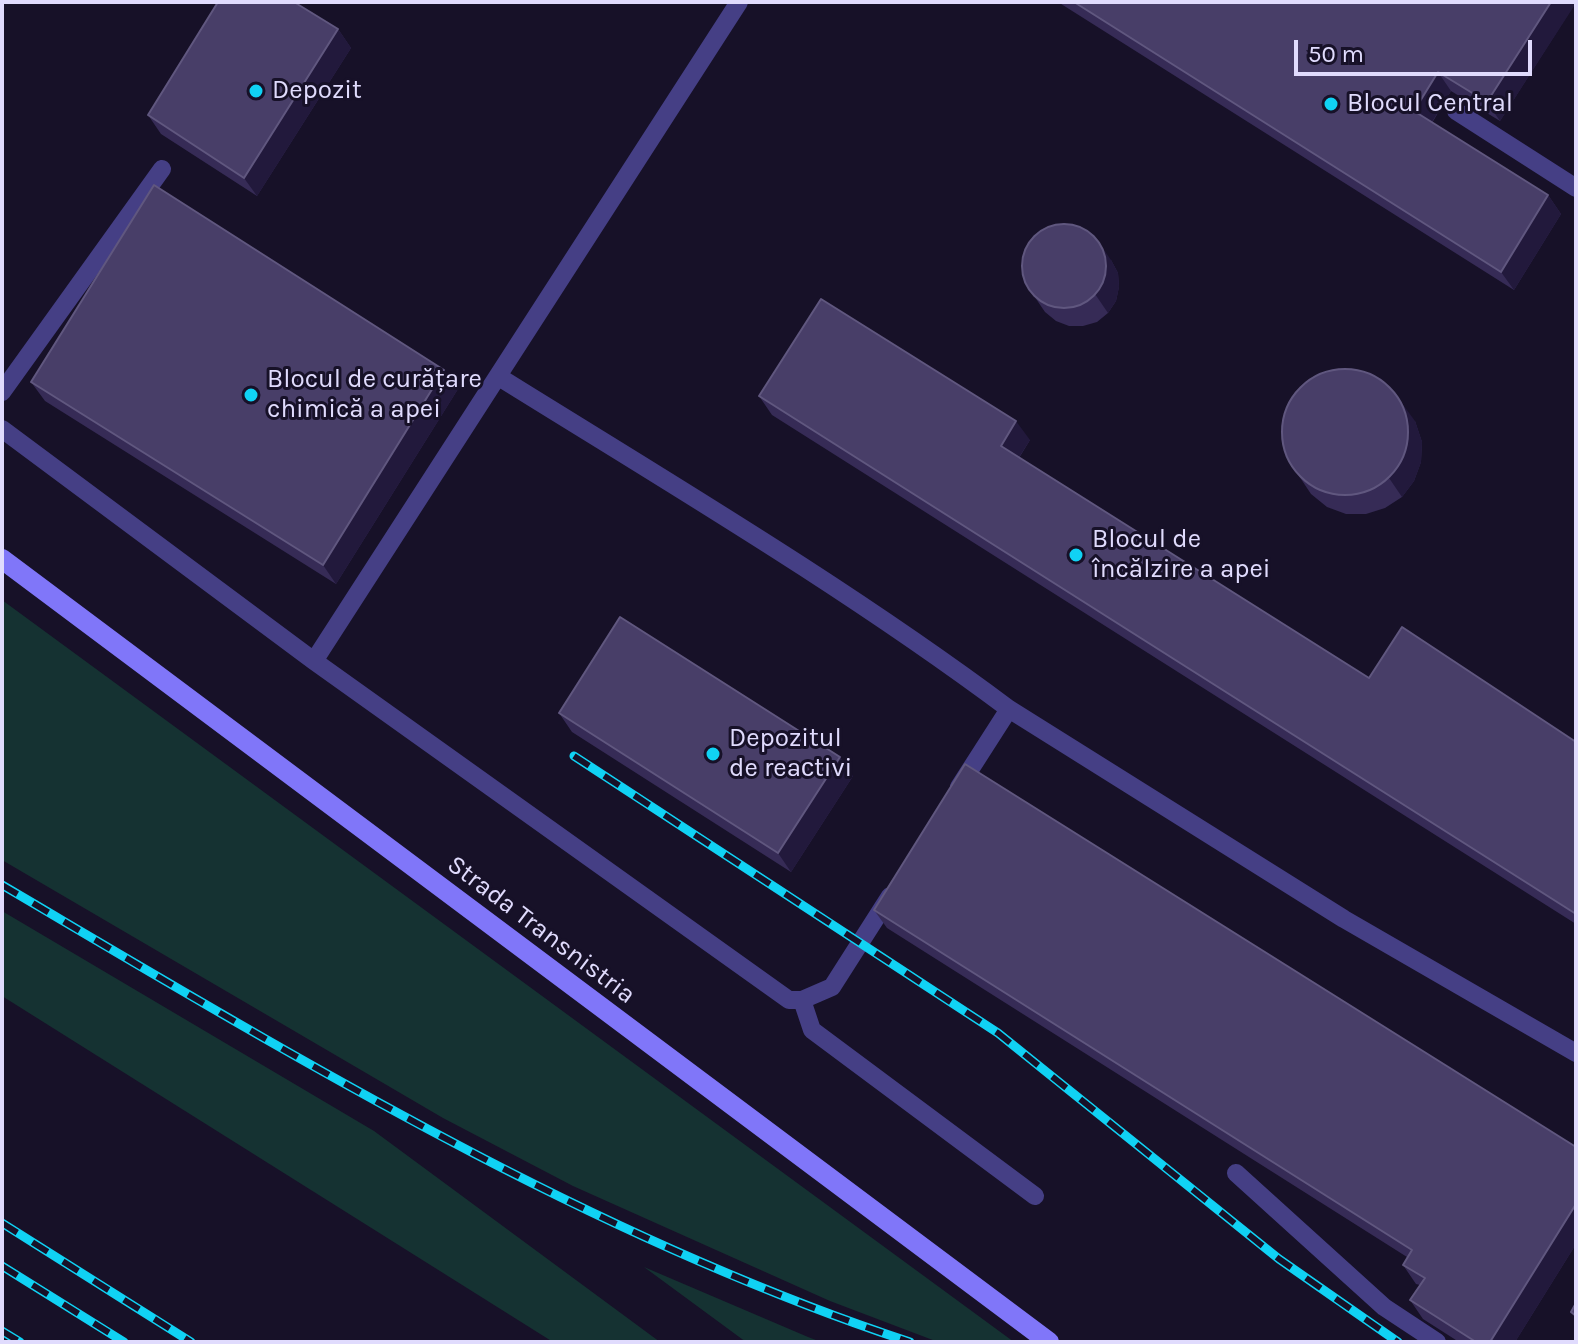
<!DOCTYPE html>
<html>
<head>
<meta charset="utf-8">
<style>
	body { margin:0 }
	#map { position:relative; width:1578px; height:1344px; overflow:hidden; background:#171128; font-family:Karla,sans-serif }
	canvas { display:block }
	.frame { position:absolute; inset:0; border:4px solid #e0dbfd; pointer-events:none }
	.scale { position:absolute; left:1294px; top:40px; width:238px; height:36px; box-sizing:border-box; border:4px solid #e0dbfd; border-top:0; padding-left:10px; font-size:24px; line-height:28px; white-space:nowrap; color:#e0dbfd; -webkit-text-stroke:6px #171128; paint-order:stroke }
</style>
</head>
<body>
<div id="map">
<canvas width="1578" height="1344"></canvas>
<div class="frame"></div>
<div class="scale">50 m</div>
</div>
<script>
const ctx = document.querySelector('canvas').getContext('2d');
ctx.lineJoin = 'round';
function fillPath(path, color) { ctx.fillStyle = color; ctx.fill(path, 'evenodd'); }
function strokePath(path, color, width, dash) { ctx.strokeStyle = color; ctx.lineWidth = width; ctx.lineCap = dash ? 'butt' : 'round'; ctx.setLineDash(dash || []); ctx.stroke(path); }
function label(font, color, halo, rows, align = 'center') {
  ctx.font = font + ' Karla,sans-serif'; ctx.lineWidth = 6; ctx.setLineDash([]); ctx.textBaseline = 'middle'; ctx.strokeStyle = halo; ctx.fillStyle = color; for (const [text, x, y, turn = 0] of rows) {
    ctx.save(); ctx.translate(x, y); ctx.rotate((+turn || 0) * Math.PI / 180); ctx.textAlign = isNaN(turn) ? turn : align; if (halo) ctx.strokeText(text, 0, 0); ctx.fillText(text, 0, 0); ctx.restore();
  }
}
fillPath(new Path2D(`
	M 2,600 L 1014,1342 L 938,1342 L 830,1301 L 573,1186 L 443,1118 L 2,860 Z
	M 2,911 L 374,1131 L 660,1342 L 553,1342 L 2,996 Z
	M 644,1267 L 808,1337 L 821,1342 L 746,1342 Z`), '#153232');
strokePath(new Path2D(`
	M 1456,111 L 1576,188
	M 499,377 C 671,484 847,588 1009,709 L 1344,919 L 1576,1053
	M 2,392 L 162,169
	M 2,429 L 314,661 L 789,1000 L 802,1000 L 832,987 L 890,896
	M 314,661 L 739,2
	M 959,787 L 1009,709
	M 802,1000 L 812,1030 L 1035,1196
	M 1236,1173 L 1384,1307 L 1437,1342`), '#453f85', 18);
strokePath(new Path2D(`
	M 2,559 L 1049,1342`), '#8076f9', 20);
const rail = new Path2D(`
	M 574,756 L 998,1033 L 1279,1259 L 1398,1342
	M 2,885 C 293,1056 588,1236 910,1342
	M 2,1223 L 191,1342
	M 2,1266 L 124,1342
	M 2,1331 L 20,1342`);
strokePath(rail, '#10d2f4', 9);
strokePath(rail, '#171128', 6, [18]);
fillPath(new Path2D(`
	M 1058,2 L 1576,2 L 1500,121 L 1451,91 L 1432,123 L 1548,195 L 1561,214 L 1514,290 Z
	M 338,29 L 351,48 L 257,196 L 161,134 L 148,115 Z
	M 1111,260 L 1118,273 L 1119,287 L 1116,301 L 1108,313 L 1097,322 L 1083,326 L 1069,326 L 1056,321 L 1045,312 L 1032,293 Z
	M 31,382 L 458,389 L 336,584 L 45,401 Z
	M 759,396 L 1030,440 L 1019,458 L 1369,678 L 1576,742 L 1576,924 L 772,415 Z
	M 1415,421 L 1422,442 L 1421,462 L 1414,481 L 1402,497 L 1385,508 L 1366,514 L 1346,514 L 1327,507 L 1311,494 L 1287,458 Z
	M 559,713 L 853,776 L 791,872 L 572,732 Z
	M 874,910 L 1576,1147 L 1576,1244 L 1515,1342 L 1459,1342 L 1423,1319 L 1410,1300 L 1420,1285 L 1416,1284 L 1403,1265 L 1407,1257 L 887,928 Z`), '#362b56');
fillPath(new Path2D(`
	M 1551,2 L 1576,2 L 1576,3 L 1500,121 L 1487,102 Z
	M 338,29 L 351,48 L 257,196 L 244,178 Z
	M 1438,72 L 1451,91 L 1427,130 L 1414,111 Z
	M 1548,195 L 1561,214 L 1514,290 L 1501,272 Z
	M 1098,241 L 1111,260 L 1118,273 L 1119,287 L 1116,301 L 1108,313 L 1095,294 Z
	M 444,370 L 458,389 L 336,584 L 323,565 Z
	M 1401,402 L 1415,421 L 1422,442 L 1421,462 L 1414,481 L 1402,497 L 1389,478 Z
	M 1016,421 L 1030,440 L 1014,465 L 1001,446 Z
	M 840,757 L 853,776 L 791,872 L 778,853 Z
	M 1576,1204 L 1576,1244 L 1515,1342 L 1490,1342 Z`), '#22193c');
const building = new Path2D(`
	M 218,2 L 294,2 L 338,29 L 244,178 L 148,115 Z
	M 1074,2 L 1551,2 L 1487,102 L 1438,72 L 1414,111 L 1548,195 L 1501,272 Z
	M 154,185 L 444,370 L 323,565 L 31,382 Z
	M1022 266a42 42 0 1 1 84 0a42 42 0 1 1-84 0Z
	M 821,299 L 1016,421 L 1001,446 L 1369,678 L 1402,627 L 1576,742 L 1576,914 L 759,396 Z
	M1282 432a63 63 0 1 1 126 0a63 63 0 1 1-126 0Z
	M 620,617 L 840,757 L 778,853 L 559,713 Z
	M 965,764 L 1576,1147 L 1576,1204 L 1490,1342 L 1476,1342 L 1410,1300 L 1425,1278 L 1403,1265 L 1412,1250 L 874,910 Z
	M 1576,1303 L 1576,1316 L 1571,1312 Z`);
fillPath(building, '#483e68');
strokePath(building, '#60577f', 2);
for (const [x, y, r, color] of [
	[256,91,8,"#10d2f4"],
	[1331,104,8,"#10d2f4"],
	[251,395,8,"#10d2f4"],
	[1076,555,8,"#10d2f4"],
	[713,754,8,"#10d2f4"]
]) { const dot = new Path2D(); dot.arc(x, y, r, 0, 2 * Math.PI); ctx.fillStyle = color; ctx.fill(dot); strokePath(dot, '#171128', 3); }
label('26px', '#e0dbfd', '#171128', [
	["Depozit",272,91],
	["Blocul Central",1347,104],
	["Blocul de curățare",267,380],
	["chimică a apei",267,410],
	["Blocul de",1092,540],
	["încălzire a apei",1092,570],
	["Depozitul",729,739],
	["de reaсtivi",729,769]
], 'left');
label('26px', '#e0dbfd', '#171128', [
	["Strada Transnistria",541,930,37]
]);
</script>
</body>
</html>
